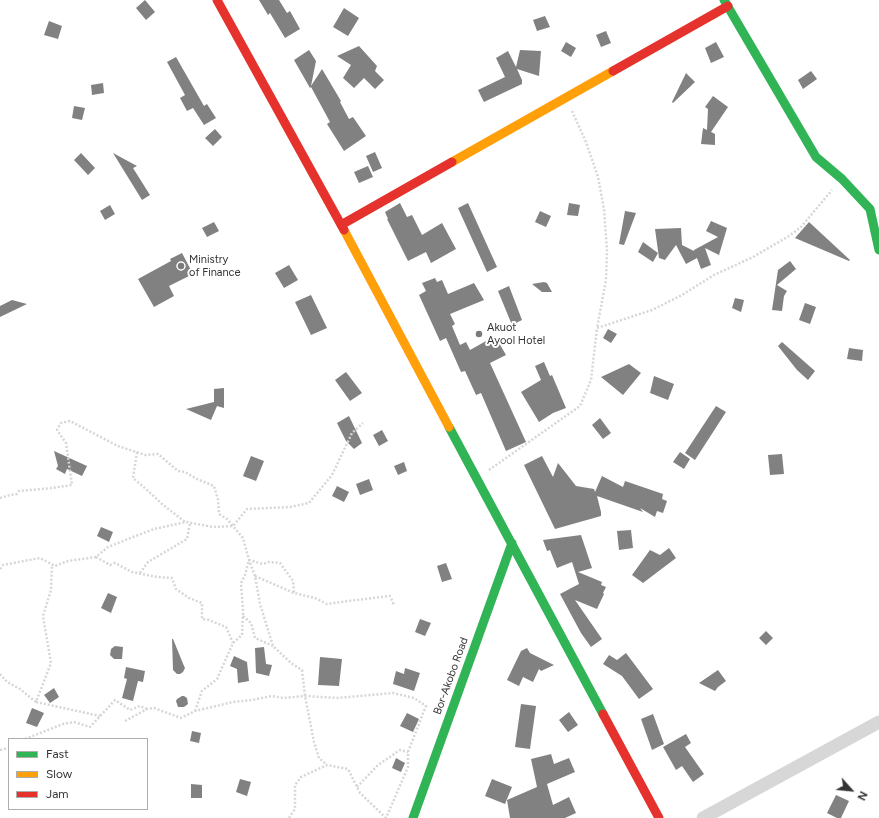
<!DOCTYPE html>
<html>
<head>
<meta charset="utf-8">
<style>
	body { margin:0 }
	#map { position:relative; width:879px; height:818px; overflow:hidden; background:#fff; font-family:Figtree,sans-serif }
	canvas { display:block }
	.legend { position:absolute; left:8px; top:738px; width:140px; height:72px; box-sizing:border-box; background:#fff; border:1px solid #adadad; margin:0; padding:5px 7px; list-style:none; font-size:12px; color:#333 }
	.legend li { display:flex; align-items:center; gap:8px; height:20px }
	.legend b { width:20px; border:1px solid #adadad }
	.north { position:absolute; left:831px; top:770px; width:40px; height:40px; -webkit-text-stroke:3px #fff; paint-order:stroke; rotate:117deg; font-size:11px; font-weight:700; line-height:16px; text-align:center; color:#333 }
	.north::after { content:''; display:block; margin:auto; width:14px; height:18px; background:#333; clip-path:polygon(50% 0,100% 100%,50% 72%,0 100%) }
</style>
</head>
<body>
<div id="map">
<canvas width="879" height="818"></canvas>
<ul class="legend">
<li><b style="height:5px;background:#30b455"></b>Fast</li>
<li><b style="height:5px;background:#ff9f0a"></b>Slow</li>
<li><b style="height:5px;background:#e5322d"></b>Jam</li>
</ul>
<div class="north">N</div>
</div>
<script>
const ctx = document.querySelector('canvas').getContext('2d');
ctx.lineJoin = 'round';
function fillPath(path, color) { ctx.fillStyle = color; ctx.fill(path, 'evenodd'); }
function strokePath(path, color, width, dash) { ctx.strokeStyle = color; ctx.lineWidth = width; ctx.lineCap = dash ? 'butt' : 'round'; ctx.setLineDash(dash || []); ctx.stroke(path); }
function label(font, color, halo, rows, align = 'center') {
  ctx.font = font + ' Figtree,sans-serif'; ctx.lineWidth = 4; ctx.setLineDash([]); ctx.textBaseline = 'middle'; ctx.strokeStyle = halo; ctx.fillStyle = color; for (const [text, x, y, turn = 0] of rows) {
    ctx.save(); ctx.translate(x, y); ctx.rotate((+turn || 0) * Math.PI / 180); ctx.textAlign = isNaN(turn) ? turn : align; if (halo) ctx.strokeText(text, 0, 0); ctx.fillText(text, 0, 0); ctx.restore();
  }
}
fillPath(new Path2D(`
	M 145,0 L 155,12 L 146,20 L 136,8 Z
	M 259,0 L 279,0 L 287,13 L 290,11 L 300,29 L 285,38 L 270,13 L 268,15 Z
	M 344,8 L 359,18 L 348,36 L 333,27 Z
	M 545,16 L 550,27 L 537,31 L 533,20 Z
	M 49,21 L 62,26 L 58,39 L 44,35 Z
	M 606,31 L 611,43 L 601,47 L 596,35 Z
	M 566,42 L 576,48 L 571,57 L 561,51 Z
	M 716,42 L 724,57 L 711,63 L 705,48 Z
	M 359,46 L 377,66 L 375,71 L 384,80 L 375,89 L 364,78 L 354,88 L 343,78 L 351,65 L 337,56 Z
	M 309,50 L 316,61 L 311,86 L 322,69 L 341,101 L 340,102 L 349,119 L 353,117 L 366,136 L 344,151 L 327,124 L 330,122 L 311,87 L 310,88 L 294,60 Z
	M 520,50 L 541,51 L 539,76 L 517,69 L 522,80 L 522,84 L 484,102 L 478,90 L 505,77 L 496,58 L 508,51 L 516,67 Z
	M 176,57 L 204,106 L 207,104 L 216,118 L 204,125 L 193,108 L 187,111 L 180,98 L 185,95 L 167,62 Z
	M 811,71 L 817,79 L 803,89 L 798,80 Z
	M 686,73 L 695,82 L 673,103 L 672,102 Z
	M 103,83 L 104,93 L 92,95 L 91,85 Z
	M 713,96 L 728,107 L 711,132 L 715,134 L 715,145 L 701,144 L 703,128 L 707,130 L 708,109 L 705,107 Z
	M 74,106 L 85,108 L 82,120 L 72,118 Z
	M 215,129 L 222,137 L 213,146 L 205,138 Z
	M 375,152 L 382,168 L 373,172 L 366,156 Z
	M 81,153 L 95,168 L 88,175 L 74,160 Z
	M 113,153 L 137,166 L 133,168 L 150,195 L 142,200 Z
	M 368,166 L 373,177 L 359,183 L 354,172 Z
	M 400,203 L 407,217 L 412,215 L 422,235 L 442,223 L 456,249 L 431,263 L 426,252 L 408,261 L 387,219 L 388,219 L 385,212 Z
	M 468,203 L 497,267 L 487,272 L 458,208 Z
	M 569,203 L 580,205 L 578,216 L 567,215 Z
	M 110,205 L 115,214 L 105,220 L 100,211 Z
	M 540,211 L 551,216 L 546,227 L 535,222 Z
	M 625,211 L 636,213 L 624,245 L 619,244 Z
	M 711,221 L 727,228 L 719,255 L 705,248 L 711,265 L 701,269 L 697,258 L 686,264 L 676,245 L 665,260 L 659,258 L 655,229 L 681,228 L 682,245 L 694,251 L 694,250 L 718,237 L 706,231 Z
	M 214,222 L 219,231 L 207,237 L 202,228 Z
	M 809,222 L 850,260 L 849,261 L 795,238 Z
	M 643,242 L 658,253 L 653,262 L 638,252 Z
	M 182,253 L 193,274 L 169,286 L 174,296 L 154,307 L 138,279 L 171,261 L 170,259 Z
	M 790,261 L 796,269 L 777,285 L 787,291 L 784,296 L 782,311 L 772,310 L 778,270 Z
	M 289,265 L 298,280 L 284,288 L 275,273 Z
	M 435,278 L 437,282 L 442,280 L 448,294 L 474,283 L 484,300 L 450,314 L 455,324 L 452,326 L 460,345 L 466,342 L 470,350 L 495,336 L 506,355 L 490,363 L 526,442 L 506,451 L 481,393 L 476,395 L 465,371 L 461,372 L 446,338 L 440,341 L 419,295 L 426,291 L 422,283 Z
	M 544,282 L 547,283 L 552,292 L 542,292 L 532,284 Z
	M 509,286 L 522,320 L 512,325 L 498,291 Z
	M 311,295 L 327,328 L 311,335 L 295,302 Z
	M 735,298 L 744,300 L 741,312 L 732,308 Z
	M 12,300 L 27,304 L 0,317 L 0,306 Z
	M 805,303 L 816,307 L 810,324 L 799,320 Z
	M 608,329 L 617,334 L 611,343 L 603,338 Z
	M 782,342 L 815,371 L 808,380 L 797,370 L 778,346 Z
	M 849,348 L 863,350 L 862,361 L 847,359 Z
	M 544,362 L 550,376 L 552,375 L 566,408 L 553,413 L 539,422 L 521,392 L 541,380 L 535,366 Z
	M 629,364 L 641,373 L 623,395 L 601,377 Z
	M 346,372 L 362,393 L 350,401 L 335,380 Z
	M 654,376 L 674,384 L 668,400 L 650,393 Z
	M 224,388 L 224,408 L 217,406 L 211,420 L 186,409 L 214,402 L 214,389 Z
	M 716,406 L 726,412 L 695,460 L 685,453 Z
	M 349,416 L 362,443 L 354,449 L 346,441 L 337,423 Z
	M 600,418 L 611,433 L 603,439 L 592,425 Z
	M 382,430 L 388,441 L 379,446 L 373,435 Z
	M 54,451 L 87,466 L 82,476 L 67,469 L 65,474 L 56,469 L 58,466 Z
	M 680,452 L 690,459 L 684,469 L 673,462 Z
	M 782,454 L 784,474 L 770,475 L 768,455 Z
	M 251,456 L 264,461 L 256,481 L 243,476 Z
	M 542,456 L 553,477 L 558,463 L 576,486 L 594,489 L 595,492 L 602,476 L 623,487 L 625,481 L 663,494 L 662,499 L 667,501 L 663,513 L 657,511 L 655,517 L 640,508 L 643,512 L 597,496 L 601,512 L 601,516 L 555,529 L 524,465 Z
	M 404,462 L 407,471 L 398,475 L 394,466 Z
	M 369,479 L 373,490 L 360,495 L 356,484 Z
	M 337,486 L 349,492 L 344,502 L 332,496 Z
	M 101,527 L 113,532 L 109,542 L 97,536 Z
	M 631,530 L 633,548 L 619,550 L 617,531 Z
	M 581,535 L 592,568 L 578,572 L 602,582 L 601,585 L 606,587 L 603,593 L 604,594 L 597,609 L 575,600 L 602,639 L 591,647 L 581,633 L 560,594 L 579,584 L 572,562 L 557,568 L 550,550 L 547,551 L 543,540 Z
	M 669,548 L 676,558 L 643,583 L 632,575 L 650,550 L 660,555 Z
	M 446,563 L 452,579 L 442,582 L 437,566 Z
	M 108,593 L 117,597 L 111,613 L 101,608 Z
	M 420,619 L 431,623 L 425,636 L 415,632 Z
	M 766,631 L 773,638 L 766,645 L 759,638 Z
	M 172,639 L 173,639 L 184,666 L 185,668 L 183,672 L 180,674 L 177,674 L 173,670 Z
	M 115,646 L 123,647 L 122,659 L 114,659 L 110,655 L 111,649 Z
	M 264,647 L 266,664 L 272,665 L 269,676 L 256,673 L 255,648 Z
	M 527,648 L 530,653 L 554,665 L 541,671 L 539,669 L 533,682 L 523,677 L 519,686 L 507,680 L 521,651 Z
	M 626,653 L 653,689 L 639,699 L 622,676 L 603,664 L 609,655 L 617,660 Z
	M 234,656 L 247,662 L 249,681 L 238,683 L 237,669 L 230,666 Z
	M 320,657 L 342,659 L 339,686 L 318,685 Z
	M 126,667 L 145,671 L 143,682 L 138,681 L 133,701 L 122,698 L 127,679 L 124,678 Z
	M 405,668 L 420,673 L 414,691 L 393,684 L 396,671 L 404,674 Z
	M 718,670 L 726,681 L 718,687 L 715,691 L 699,683 Z
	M 54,688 L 59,697 L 50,703 L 44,695 Z
	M 182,696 L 184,696 L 187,698 L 188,704 L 184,707 L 178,707 L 176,701 L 177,699 Z
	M 521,704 L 536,706 L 530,749 L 515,747 Z
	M 32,708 L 44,713 L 37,727 L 26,723 Z
	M 569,712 L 578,725 L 568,732 L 559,720 Z
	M 407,713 L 419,719 L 413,732 L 400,726 Z
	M 653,714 L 664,744 L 652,750 L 641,719 Z
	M 192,731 L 201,733 L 199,743 L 190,741 Z
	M 686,734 L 691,743 L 685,747 L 704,774 L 693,782 L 682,766 L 676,770 L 663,747 Z
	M 551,754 L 554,764 L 569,758 L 575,772 L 547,784 L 553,805 L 569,797 L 576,813 L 565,818 L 510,818 L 507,800 L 537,787 L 531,759 Z
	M 396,758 L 405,763 L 401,772 L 392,768 Z
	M 240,779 L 251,782 L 247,796 L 236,792 Z
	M 492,779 L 512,787 L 505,804 L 485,796 Z
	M 191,784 L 202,785 L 202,798 L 191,798 Z
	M 836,795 L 849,801 L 841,818 L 837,818 L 827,813 Z`), '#818181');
strokePath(new Path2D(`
	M 572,111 L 586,142 L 598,177 L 604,209 L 607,250 L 606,280 L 597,328
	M 137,452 L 133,478 L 146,489 L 162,504 L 185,522
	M 489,470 L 580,406 L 591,380 L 597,328 L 652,310 L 682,295 L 714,275 L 753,257 L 789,236 L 801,227 L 832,190
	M 0,498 L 10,495 L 17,494 L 19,491 L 52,488 L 72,485 L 66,443 L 57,430 L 61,423 L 70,421 L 118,446 L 145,455 L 158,454 L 178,471 L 185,472 L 197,479 L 214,486 L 218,500 L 219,514 L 227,519 L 243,538 L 249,560 L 255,576 L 260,604 L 273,646 L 291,663 L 302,670 L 305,696 L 314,742 L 319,758 L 327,765
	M 96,557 L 110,565 L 115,563 L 132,572 L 157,577 L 172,578 L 176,589 L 189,598 L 202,603 L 202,619 L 209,620 L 226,627 L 233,643
	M 0,569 L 3,565 L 40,558 L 55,566 L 68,561 L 96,557 L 108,547 L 133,537 L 154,529 L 186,522 L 213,527 L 233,526 L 247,509 L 290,507 L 309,503 L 332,475 L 352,433 L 363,423
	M 140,573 L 148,562 L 187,539 L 190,523
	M 255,576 L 294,593 L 315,598 L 327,604 L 348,601 L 390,596 L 394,605
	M 243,616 L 251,623 L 255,638 L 273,646
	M 0,674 L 7,682 L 20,689 L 36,702 L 51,663 L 43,616 L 51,590 L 52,565
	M 36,702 L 100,716
	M 195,711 L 202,691 L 217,679 L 233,643 L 242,635 L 243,611 L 241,583 L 245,575 L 249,560 L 263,564 L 269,562 L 280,563 L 293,581 L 294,593
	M 125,721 L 147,709 L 154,708 L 181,718 L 195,711 L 233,702 L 252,700 L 272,696 L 283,698 L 305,696 L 337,698 L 393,693 L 414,698 L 426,706 L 408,752 L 408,767 L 386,818
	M 25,739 L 63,724 L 74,722 L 90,727 L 115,700 L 130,710 L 140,706 L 147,709
	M 0,750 L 9,748
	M 357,787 L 378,765 L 400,750 L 408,752
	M 289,818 L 295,809 L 295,785 L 301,777 L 327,765 L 348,769 L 360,793 L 386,818`), '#d6d6d6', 2.5, [2, 2]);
strokePath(new Path2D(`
	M 703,818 L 879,722`), '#d7d7d7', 13);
strokePath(new Path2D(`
	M 724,0 L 816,157 L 842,179 L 870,209 L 879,250
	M 449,427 L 603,714
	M 413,818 L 512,543`), '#30b455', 9);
strokePath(new Path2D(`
	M 452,162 L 613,71
	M 344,230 L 449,427`), '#ff9f0a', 9);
strokePath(new Path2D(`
	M 217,0 L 344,230
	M 613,71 L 728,6
	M 341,225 L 452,162
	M 603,714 L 659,818`), '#e5322d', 9);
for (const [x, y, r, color] of [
	[181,266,4,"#7a7a7a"],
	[479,334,4,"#7a7a7a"]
]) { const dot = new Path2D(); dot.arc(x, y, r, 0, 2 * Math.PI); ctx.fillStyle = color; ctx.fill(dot); strokePath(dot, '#fff', 1.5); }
label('11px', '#333', '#fff', [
	["Ministry",189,260],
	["of Finance",189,273],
	["Akuot",487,328],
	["Ayool Hotel",487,341]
], 'left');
label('11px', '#333', '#fff', [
	["Bor-Akobo Road",451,676,-70]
]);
</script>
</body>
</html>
